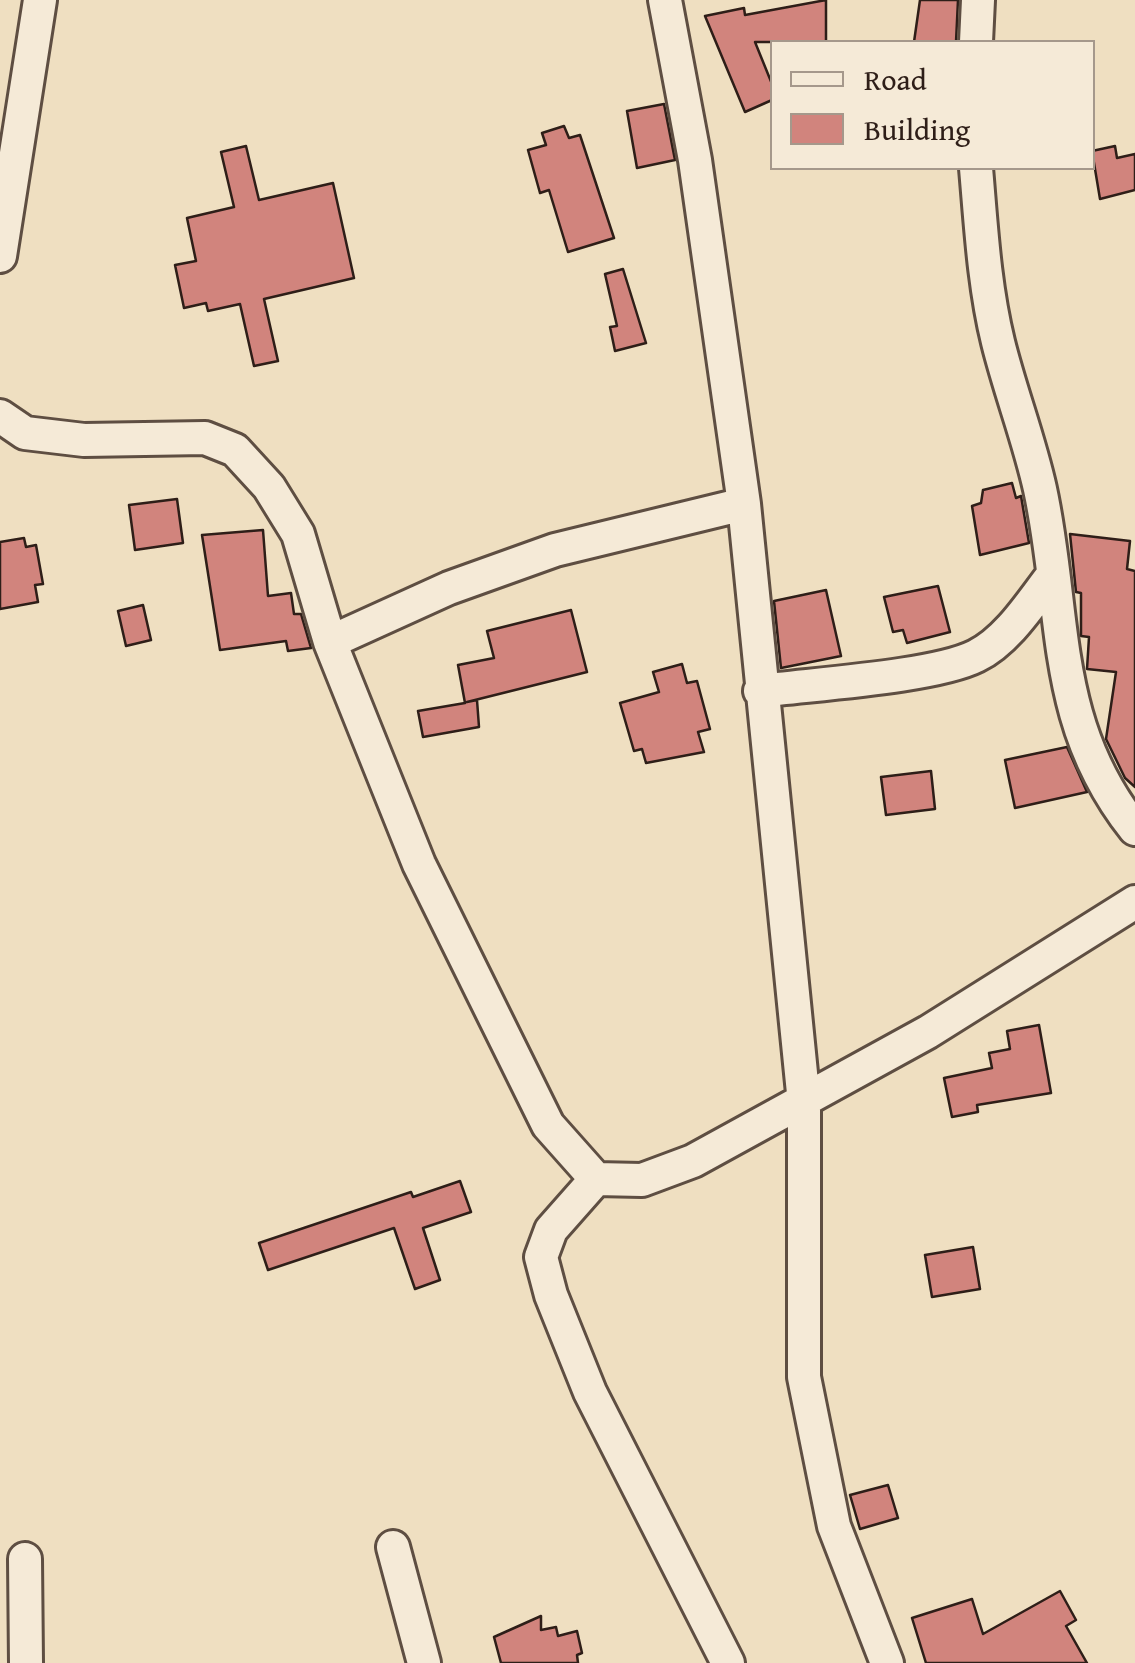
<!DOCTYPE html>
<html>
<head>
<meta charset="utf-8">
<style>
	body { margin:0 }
	#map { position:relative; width:1135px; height:1663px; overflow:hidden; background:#efdfc1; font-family:"Gentium Book Plus",serif }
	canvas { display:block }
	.legend { position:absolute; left:770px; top:40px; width:325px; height:130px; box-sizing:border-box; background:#f5ead7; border:2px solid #a5988b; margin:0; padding:12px 18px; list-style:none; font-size:30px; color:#2e1e18 }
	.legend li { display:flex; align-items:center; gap:20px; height:50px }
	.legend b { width:50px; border:2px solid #a5988b }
</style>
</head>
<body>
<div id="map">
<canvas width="1135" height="1663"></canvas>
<ul class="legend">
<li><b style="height:12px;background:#f5ead7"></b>Road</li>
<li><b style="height:28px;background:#d1847d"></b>Building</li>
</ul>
</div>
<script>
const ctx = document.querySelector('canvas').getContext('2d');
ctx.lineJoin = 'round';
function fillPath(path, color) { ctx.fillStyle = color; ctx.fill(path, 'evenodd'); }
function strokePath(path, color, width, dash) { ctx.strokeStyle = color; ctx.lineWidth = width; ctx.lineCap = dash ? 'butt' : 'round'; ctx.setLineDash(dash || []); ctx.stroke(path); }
const building = new Path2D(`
	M 826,0 L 826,42 L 755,42 L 772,84 L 772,100 L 745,112 L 705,16 L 744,8 L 745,15 Z
	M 920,0 L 958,0 L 956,42 L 914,42 Z
	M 664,104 L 675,160 L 637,168 L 627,111 Z
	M 564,126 L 569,138 L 580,135 L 614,238 L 568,252 L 549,190 L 540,193 L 528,150 L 546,145 L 542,133 Z
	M 246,146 L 259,200 L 333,183 L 354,278 L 264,299 L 278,361 L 254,366 L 240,304 L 208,311 L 206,303 L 184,308 L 175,265 L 196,261 L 187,218 L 234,207 L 221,152 Z
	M 1115,146 L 1117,158 L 1135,154 L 1135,190 L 1100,199 L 1092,151 Z
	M 623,269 L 646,343 L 615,351 L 610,327 L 617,326 L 605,274 Z
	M 1012,483 L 1016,498 L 1021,496 L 1029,543 L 980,555 L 972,506 L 981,503 L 983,490 Z
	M 177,499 L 183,543 L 135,550 L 129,505 Z
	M 263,530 L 268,596 L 291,593 L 294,614 L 301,614 L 311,648 L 288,651 L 286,641 L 220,650 L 202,535 Z
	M 1070,534 L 1130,541 L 1127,569 L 1135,571 L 1135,787 L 1125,778 L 1106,739 L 1116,672 L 1087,669 L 1089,637 L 1081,636 L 1081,593 L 1076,592 Z
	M 24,538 L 26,547 L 36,545 L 43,584 L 35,585 L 38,602 L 0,609 L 0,542 Z
	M 938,586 L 950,632 L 907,643 L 903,630 L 893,632 L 884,597 Z
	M 826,590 L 841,656 L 781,668 L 774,601 Z
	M 143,605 L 151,640 L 126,646 L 118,611 Z
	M 571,610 L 587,672 L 467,702 L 477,700 L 479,727 L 423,737 L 418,711 L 465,703 L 458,665 L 494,658 L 487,631 Z
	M 682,664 L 687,683 L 697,681 L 710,729 L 698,732 L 704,752 L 646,763 L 642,749 L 634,751 L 620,703 L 659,692 L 653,672 Z
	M 1067,747 L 1087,792 L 1015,808 L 1005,760 Z
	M 931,771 L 935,809 L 886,815 L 881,777 Z
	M 1039,1025 L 1051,1093 L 977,1105 L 978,1112 L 952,1117 L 944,1078 L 992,1068 L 989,1053 L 1010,1049 L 1007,1031 Z
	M 460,1181 L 471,1212 L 423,1228 L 440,1280 L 415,1289 L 394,1228 L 268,1270 L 259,1243 L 411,1192 L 413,1197 Z
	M 973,1247 L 980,1289 L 932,1297 L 925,1255 Z
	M 888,1485 L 898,1518 L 860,1529 L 850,1495 Z
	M 1060,1591 L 1076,1620 L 1066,1626 L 1087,1663 L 926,1663 L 912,1618 L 972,1599 L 983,1634 Z
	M 541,1616 L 541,1630 L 556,1627 L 558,1636 L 577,1631 L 582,1653 L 577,1655 L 578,1663 L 501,1663 L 494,1637 Z`);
fillPath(building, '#d1847d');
strokePath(building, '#2e1e18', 2.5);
const minor = new Path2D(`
	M 665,0 L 695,160 L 744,504 L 804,1103 L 804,1377 L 834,1526 L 887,1663
	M 976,42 L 978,0
	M 976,168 C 981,225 984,285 998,342 C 1010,391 1029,439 1040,489 C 1067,613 1049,721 1135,829
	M 0,256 L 40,0
	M 0,416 L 25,433 L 84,440 L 205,438 L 235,450 L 269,487 L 298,534 L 330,642 L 419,864 L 548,1125 L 596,1179 L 642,1180 L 693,1161 L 928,1032 L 1135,902
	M 330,642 L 449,588 L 555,550 L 744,504
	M 760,691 C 813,684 934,677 976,656 C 1007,641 1031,603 1051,577
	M 596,1179 L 551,1230 L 541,1257 L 551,1295 L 590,1392 L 728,1663
	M 393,1547 L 424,1663
	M 25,1559 L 26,1663`);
strokePath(minor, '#5e4e42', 38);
strokePath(minor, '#f5ead7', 32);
</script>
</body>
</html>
